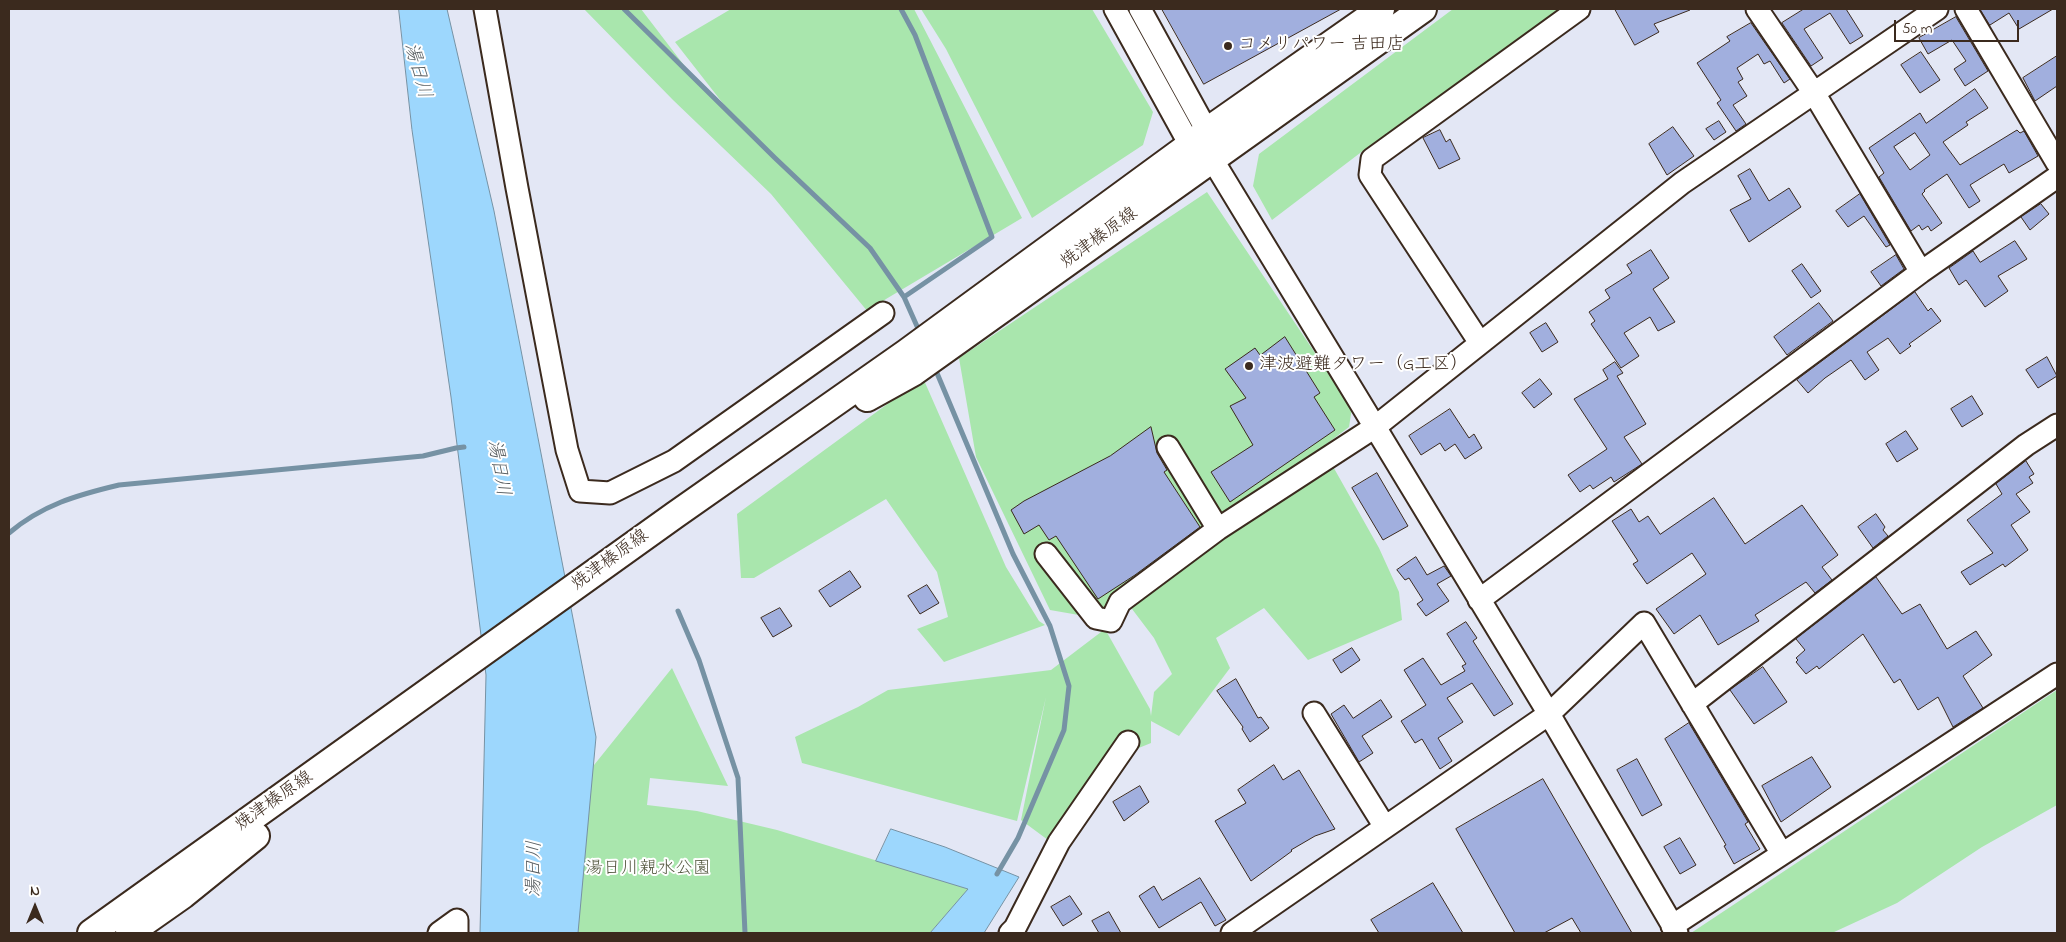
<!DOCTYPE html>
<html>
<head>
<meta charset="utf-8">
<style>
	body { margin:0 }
	#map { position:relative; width:2066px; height:942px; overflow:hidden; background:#e3e7f5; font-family:"Indie Flower",sans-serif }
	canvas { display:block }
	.frame { position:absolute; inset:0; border:10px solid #3b2a1e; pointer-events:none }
	.north { position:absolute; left:10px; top:882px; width:50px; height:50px; -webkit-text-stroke:4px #fff; paint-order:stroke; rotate:0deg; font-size:14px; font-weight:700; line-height:20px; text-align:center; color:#3b2a1e }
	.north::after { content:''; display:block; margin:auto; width:18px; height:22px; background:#3b2a1e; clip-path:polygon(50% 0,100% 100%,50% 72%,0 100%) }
	.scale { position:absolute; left:1894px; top:20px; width:125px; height:22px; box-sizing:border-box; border:2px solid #3b2a1e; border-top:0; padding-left:6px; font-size:15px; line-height:18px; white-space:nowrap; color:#3b2a1e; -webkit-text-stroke:4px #fff; paint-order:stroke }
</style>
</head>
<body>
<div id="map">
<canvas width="2066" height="942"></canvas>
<div class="frame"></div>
<div class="north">N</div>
<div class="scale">50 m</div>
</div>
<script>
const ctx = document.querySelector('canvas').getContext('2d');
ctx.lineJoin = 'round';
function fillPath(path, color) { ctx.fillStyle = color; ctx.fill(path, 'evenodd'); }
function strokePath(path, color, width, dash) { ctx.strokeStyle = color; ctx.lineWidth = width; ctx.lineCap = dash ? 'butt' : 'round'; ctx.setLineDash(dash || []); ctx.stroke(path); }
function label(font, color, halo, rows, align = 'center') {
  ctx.font = font + ' "Indie Flower","Klee One",sans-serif'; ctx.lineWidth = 4; ctx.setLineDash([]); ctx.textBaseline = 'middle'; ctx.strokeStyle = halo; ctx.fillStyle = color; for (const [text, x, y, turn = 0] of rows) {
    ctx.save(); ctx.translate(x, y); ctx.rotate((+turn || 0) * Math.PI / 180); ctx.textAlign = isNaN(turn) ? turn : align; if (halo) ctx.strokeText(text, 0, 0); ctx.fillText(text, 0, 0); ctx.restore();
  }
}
fillPath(new Path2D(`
	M 584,9 L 641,9 L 693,77 L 732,115 L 675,42 L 731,9 L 914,9 L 1022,218 L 886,299 L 868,312 L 771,194 L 673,100 Z
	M 921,9 L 1092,9 L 1153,112 L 1143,145 L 1032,218 L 946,49 Z
	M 1453,9 L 1564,9 L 1364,150 L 1272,220 L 1253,186 L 1259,154 Z
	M 1207,192 L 1352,408 L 1349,427 L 1096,618 L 1050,610 L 976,457 L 959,358 Z
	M 923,378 L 1006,567 L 1039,621 L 1045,625 L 944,662 L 917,629 L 948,617 L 937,572 L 886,499 L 754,578 L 741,578 L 737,514 Z
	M 1331,463 L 1379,548 L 1399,592 L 1402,620 L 1308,660 L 1264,608 L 1216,638 L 1230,668 L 1179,736 L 1151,721 L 1151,743 L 1119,756 L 1048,840 L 1021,820 L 1046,697 L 1017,821 L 802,763 L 795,737 L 858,707 L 888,690 L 1051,670 L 1105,629 L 1150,709 L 1151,716 L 1154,692 L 1172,674 L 1154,638 L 1129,605 Z
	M 672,668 L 728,786 L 650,778 L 647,805 L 697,811 L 777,830 L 969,889 L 930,933 L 573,933 L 586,775 Z
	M 2057,690 L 2057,805 L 1982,847 L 1897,903 L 1832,933 L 1691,933 Z`), '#a9e6ad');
const water = new Path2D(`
	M 399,9 L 447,9 L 494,211 L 596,737 L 578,933 L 480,933 L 486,675 L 451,397 L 412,130 Z
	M 891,829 L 945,847 L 1019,877 L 984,933 L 930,933 L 968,889 L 876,861 Z`);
fillPath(water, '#9dd7fd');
strokePath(water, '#7692a4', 1);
strokePath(new Path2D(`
	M 624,9 L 775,158 L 870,248 L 904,297 L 920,333
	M 901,9 L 915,35 L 992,237 L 904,297
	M 934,366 L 1013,554 L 1050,626 L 1069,686 L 1064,730 L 1018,838 L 997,874
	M 9,533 C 42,505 77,495 119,485 L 423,456 L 456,448 L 464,447
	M 678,611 L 699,660 L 738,778 L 745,933`), '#7692a4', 5);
const building = new Path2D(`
	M 1162,9 L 1341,9 L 1204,84 Z
	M 1615,9 L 1690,9 L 1690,10 L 1654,24 L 1659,32 L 1635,45 Z
	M 1804,9 L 1846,9 L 1863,36 L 1850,44 L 1830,13 L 1804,29 L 1823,58 L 1811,66 L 1782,23 Z
	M 1980,9 L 2053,9 L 2019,29 L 2009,13 L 1990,25 Z
	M 1956,17 L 1988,71 L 1965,86 L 1954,69 L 1966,61 L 1952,40 L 1928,54 L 1919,38 Z
	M 1751,23 L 1790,79 L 1784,83 L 1770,61 L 1764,64 L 1758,54 L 1737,68 L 1743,79 L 1738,82 L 1747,96 L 1733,105 L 1746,124 L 1736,131 L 1717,103 L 1721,100 L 1697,63 L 1730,41 L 1727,37 Z
	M 1921,52 L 1940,80 L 1920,93 L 1901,65 Z
	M 2057,56 L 2057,86 L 2035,101 L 2023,78 Z
	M 1975,89 L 1988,108 L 1966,122 L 1968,125 L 1943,142 L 1960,165 L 2017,130 L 2020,133 L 2024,131 L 2038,156 L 2009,173 L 2004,164 L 1970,185 L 1980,201 L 1969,208 L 1947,174 L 1924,190 L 1925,191 L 1922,194 L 1942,223 L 1931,231 L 1928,226 L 1922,230 L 1919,225 L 1911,231 L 1879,177 L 1884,173 L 1869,148 L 1920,113 L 1926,123 ZM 1915,133 L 1930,155 L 1910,170 L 1894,147 Z
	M 1719,121 L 1726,132 L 1714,140 L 1706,129 Z
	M 1673,127 L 1694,156 L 1667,175 L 1649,144 Z
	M 1440,130 L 1446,142 L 1450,139 L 1460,159 L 1439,169 L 1423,138 Z
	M 1750,169 L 1769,201 L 1789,188 L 1801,207 L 1749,242 L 1730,210 L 1751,199 L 1738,176 Z
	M 1860,194 L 1890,245 L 1886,247 L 1864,216 L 1848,227 L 1836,211 Z
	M 2041,204 L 2049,214 L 2030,230 L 2021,217 Z
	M 2015,241 L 2027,259 L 1998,276 L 2008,291 L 1985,307 L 1966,280 L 1959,285 L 1949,268 L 1973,251 L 1980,262 Z
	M 1651,250 L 1669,278 L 1653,289 L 1675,322 L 1658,331 L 1650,317 L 1624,333 L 1639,356 L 1621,368 L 1591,324 L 1595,321 L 1589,312 L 1610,298 L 1605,290 L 1632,273 L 1627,265 Z
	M 1896,255 L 1904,269 L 1881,286 L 1871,272 Z
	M 1802,264 L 1821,291 L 1811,298 L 1792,271 Z
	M 1915,292 L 1928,311 L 1931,308 L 1941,321 L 1909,344 L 1911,346 L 1900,354 L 1888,338 L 1867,352 L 1879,370 L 1865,380 L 1851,360 L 1825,378 L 1808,393 L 1797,380 Z
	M 1819,303 L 1833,321 L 1787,355 L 1774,337 Z
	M 1546,323 L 1558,342 L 1542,352 L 1530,333 Z
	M 1285,337 L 1320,393 L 1314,397 L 1335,430 L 1230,502 L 1211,472 L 1253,445 L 1230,406 L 1246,398 L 1225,369 L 1255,348 L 1260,355 Z
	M 2047,357 L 2057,376 L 2038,388 L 2026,370 Z
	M 1615,362 L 1623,373 L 1617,376 L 1646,424 L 1624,437 L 1642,464 L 1614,482 L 1611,477 L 1593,489 L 1590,485 L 1580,492 L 1568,475 L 1607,449 L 1574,399 L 1608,379 L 1603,370 Z
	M 1540,379 L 1552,394 L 1534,408 L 1522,393 Z
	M 1972,396 L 1983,414 L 1962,427 L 1951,409 Z
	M 1450,409 L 1469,438 L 1474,434 L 1482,448 L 1465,459 L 1455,444 L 1445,451 L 1440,443 L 1421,455 L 1409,436 Z
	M 1151,427 L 1157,453 L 1167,470 L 1164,472 L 1200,527 L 1135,575 L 1098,599 L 1056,536 L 1049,540 L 1039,525 L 1024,534 L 1011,510 L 1024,501 L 1110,456 Z
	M 1906,431 L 1918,449 L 1897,462 L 1886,444 Z
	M 2026,461 L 2034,474 L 2029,477 L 2033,483 L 2016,494 L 2030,512 L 2011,525 L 2028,550 L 2005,567 L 2003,564 L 1970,585 L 1961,572 L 1993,553 L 1967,520 L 2002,494 L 1996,484 Z
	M 1377,473 L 1408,526 L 1383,540 L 1352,488 Z
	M 1714,498 L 1745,544 L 1802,505 L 1838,555 L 1822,567 L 1832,580 L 1815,593 L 1806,582 L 1755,615 L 1759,621 L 1718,645 L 1700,615 L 1674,634 L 1656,609 L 1706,574 L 1692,553 L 1647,584 L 1633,564 L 1638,561 L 1612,521 L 1631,509 L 1639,522 L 1648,516 L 1660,534 Z
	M 1876,514 L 1885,527 L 1883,530 L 1888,536 L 1873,548 L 1858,527 Z
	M 1416,557 L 1427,575 L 1444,566 L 1451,576 L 1437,584 L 1449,601 L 1426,616 L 1417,604 L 1423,600 L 1409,578 L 1405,580 L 1397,570 Z
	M 850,571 L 861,587 L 830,607 L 819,591 Z
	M 1876,577 L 1902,614 L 1920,604 L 1947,649 L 1976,631 L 1992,655 L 1963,676 L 1983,708 L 1953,727 L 1938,697 L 1918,710 L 1900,679 L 1894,683 L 1863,634 L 1819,669 L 1817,666 L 1806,674 L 1796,662 L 1798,660 L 1796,658 L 1805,650 L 1796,639 Z
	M 927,585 L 939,603 L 920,614 L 908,596 Z
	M 780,608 L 792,626 L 773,637 L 761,618 Z
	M 1466,622 L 1477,638 L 1473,641 L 1513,704 L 1494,716 L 1472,683 L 1447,698 L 1463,722 L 1438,738 L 1452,761 L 1440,769 L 1422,739 L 1415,743 L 1401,721 L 1426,705 L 1404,670 L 1423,658 L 1441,685 L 1465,671 L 1462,666 L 1466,664 L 1447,634 Z
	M 1352,648 L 1360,660 L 1341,673 L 1333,660 Z
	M 1763,667 L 1787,702 L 1754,724 L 1730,690 Z
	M 1236,679 L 1258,718 L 1261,717 L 1269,728 L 1250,742 L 1242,729 L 1243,727 L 1217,691 Z
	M 1381,700 L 1392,717 L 1362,736 L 1373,753 L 1359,762 L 1331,714 L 1344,705 L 1353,718 Z
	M 1689,723 L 1748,822 L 1745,824 L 1760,849 L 1734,864 L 1724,846 L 1726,845 L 1665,739 Z
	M 1812,757 L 1831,787 L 1781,822 L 1762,786 Z
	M 1637,759 L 1662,805 L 1642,816 L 1617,770 Z
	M 1274,765 L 1283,780 L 1299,770 L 1335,829 L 1315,836 L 1291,850 L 1292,851 L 1251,881 L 1215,821 L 1246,803 L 1238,790 Z
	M 1543,779 L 1632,933 L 1581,933 L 1572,918 L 1544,933 L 1515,933 L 1456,829 Z
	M 1140,786 L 1149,802 L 1124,821 L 1113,802 Z
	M 1680,838 L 1696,865 L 1680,874 L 1664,847 Z
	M 1200,878 L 1226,920 L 1215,926 L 1201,902 L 1159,928 L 1139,896 L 1154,886 L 1162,900 Z
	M 1433,883 L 1463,933 L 1379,933 L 1371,920 Z
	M 1070,896 L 1082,914 L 1063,926 L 1051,907 Z
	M 1109,912 L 1121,933 L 1099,933 L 1092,921 Z`);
fillPath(building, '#a1afde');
strokePath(building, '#3b2a1e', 1);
const minor = new Path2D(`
	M 485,9 L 517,188 L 567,450 L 580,491 L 610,493 L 674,461 L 883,313
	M 1115,9 L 1190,145 L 1203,154
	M 1757,9 L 1814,93 L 1921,272
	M 1966,9 L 2057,163
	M 1480,343 L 1370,175 L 1372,159 L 1579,9
	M 1168,447 L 1218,529
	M 1046,554 L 1096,618 L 1111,621 L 1120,602 L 1218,529 L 1375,427 L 1212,159 L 1207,131 L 1140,9
	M 1479,600 L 1921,272 L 2057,177
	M 1692,704 L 2026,445 L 2057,425
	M 1314,713 L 1385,827
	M 1672,926 L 2057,674
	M 439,933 L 457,920 L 457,933
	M 1010,933 L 1015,928 L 1059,842 L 1128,742
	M 1232,933 L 1549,714 L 1644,623 L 1782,854
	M 1677,933 L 1549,714 L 1375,427 L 1682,183 L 1937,9`);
const major = new Path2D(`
	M 867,398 L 914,372 L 1423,9
	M 91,933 L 675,515 L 906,353 L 1190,145 L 1207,131 L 1381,9
	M 129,933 L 183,895 L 256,836`);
strokePath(minor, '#3b2a1e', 25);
strokePath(major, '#3b2a1e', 30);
strokePath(minor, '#fff', 21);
strokePath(major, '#fff', 26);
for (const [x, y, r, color] of [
	[1228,46,5,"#3b2a1e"],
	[1249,366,5,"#3b2a1e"]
]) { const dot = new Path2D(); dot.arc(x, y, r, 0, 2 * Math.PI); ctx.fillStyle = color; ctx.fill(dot); strokePath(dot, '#fff', 2); }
label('18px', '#3b2a1e', '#fff', [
	["コメリパワー 吉田店",1238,46],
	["津波避難タワー（G工区）",1259,366]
], 'left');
label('18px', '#3b2a1e', '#fff', [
	["焼津榛原線",1100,239,-36],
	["焼津榛原線",611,561,-36],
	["焼津榛原線",275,802,-35]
]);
label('18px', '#565942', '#fff', [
	["湯日川親水公園",648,870]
]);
label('italic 19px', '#585e61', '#fff', [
	["湯日川",416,71,75],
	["湯日川",497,468,80],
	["湯日川",536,869,-89]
]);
</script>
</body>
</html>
